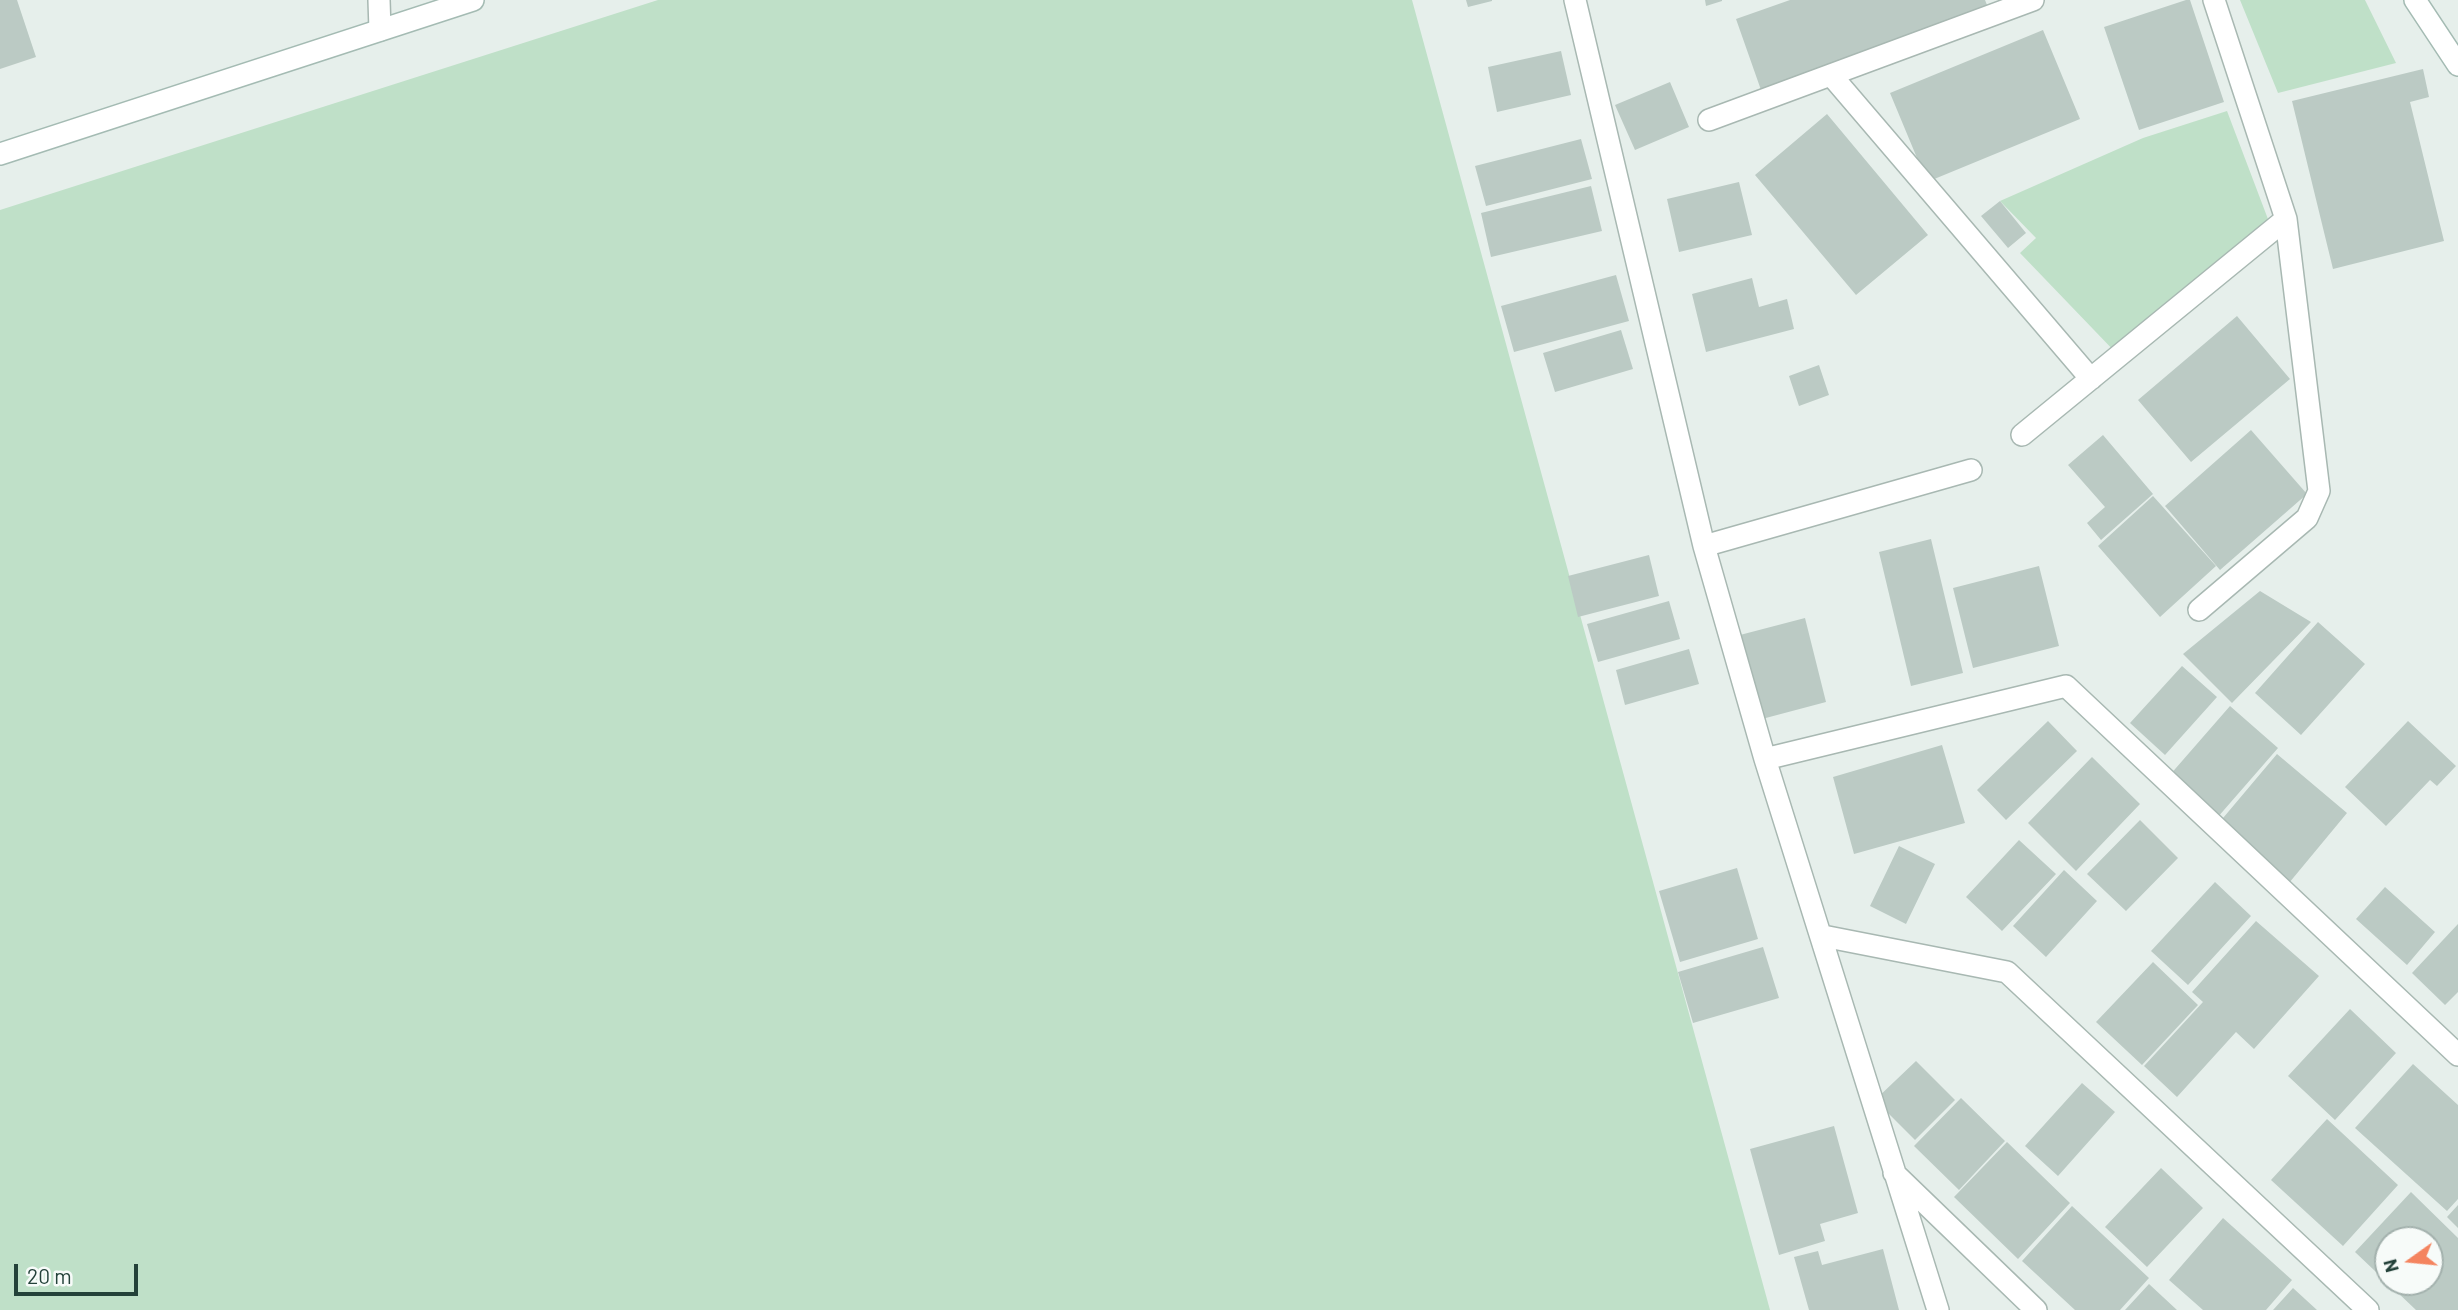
<!DOCTYPE html>
<html>
<head>
<meta charset="utf-8">
<style>
	body { margin:0 }
	#map { position:relative; width:2458px; height:1310px; overflow:hidden; background:#e6efeb; font-family:Barlow,sans-serif }
	canvas { display:block }
	.north { position:absolute; left:2374px; top:1226px; width:70px; height:70px; box-sizing:border-box; background:#f7fbf9; border:2px solid #a3b1ad; border-radius:50%; rotate:255deg; font-size:19px; font-weight:700; line-height:28px; text-align:center; color:#24423a }
	.north::after { content:''; display:block; margin:auto; width:24px; height:32px; background:#f4845f; clip-path:polygon(50% 0,100% 100%,50% 72%,0 100%) }
	.scale { position:absolute; left:14px; top:1264px; width:124px; height:32px; box-sizing:border-box; border:4px solid #24423a; border-top:0; padding-left:9px; font-size:21px; line-height:24px; white-space:nowrap; color:#24423a; -webkit-text-stroke:5px #f7fbf9; paint-order:stroke }
</style>
</head>
<body>
<div id="map">
<canvas width="2458" height="1310"></canvas>
<div class="north">N</div>
<div class="scale">20 m</div>
</div>
<script>
const ctx = document.querySelector('canvas').getContext('2d');
ctx.lineJoin = 'round';
function fillPath(path, color) { ctx.fillStyle = color; ctx.fill(path, 'evenodd'); }
function strokePath(path, color, width, dash) { ctx.strokeStyle = color; ctx.lineWidth = width; ctx.lineCap = dash ? 'butt' : 'round'; ctx.setLineDash(dash || []); ctx.stroke(path); }
fillPath(new Path2D(`
	M 658,0 L 1412,0 L 1770,1310 L 0,1310 L 0,210 Z
	M 2240,0 L 2365,0 L 2396,63 L 2278,93 Z
	M 2227,111 L 2274,235 L 2118,355 L 2020,253 L 2036,238 L 2000,201 L 2143,138 Z`), '#bfe0c8');
fillPath(new Path2D(`
	M 0,0 L 17,0 L 36,57 L 0,69 Z
	M 1466,0 L 1492,0 L 1492,1 L 1468,7 Z
	M 1705,0 L 1722,0 L 1722,1 L 1706,6 Z
	M 1790,0 L 1985,0 L 1989,10 L 1761,90 L 1736,19 Z
	M 2186,0 L 2190,0 L 2224,102 L 2139,130 L 2104,27 Z
	M 2043,30 L 2080,119 L 1927,182 L 1890,93 Z
	M 1561,51 L 1571,95 L 1497,112 L 1488,67 Z
	M 2423,69 L 2429,97 L 2410,102 L 2444,241 L 2333,269 L 2292,101 Z
	M 1670,82 L 1689,127 L 1635,150 L 1615,105 Z
	M 1827,114 L 1928,235 L 1856,295 L 1755,175 Z
	M 1581,139 L 1592,179 L 1486,206 L 1475,166 Z
	M 1739,182 L 1752,235 L 1679,252 L 1667,199 Z
	M 1591,186 L 1602,231 L 1491,257 L 1481,213 Z
	M 2000,201 L 2026,233 L 2008,248 L 1981,216 Z
	M 1616,275 L 1629,321 L 1514,352 L 1501,306 Z
	M 1752,278 L 1759,307 L 1787,299 L 1794,329 L 1706,352 L 1692,294 Z
	M 2237,316 L 2290,379 L 2191,462 L 2138,400 Z
	M 1621,330 L 1633,369 L 1555,392 L 1543,353 Z
	M 1819,365 L 1829,395 L 1799,406 L 1789,376 Z
	M 2251,430 L 2307,494 L 2220,570 L 2165,506 Z
	M 2103,435 L 2153,494 L 2101,540 L 2087,523 L 2105,507 L 2068,465 Z
	M 2153,496 L 2216,566 L 2160,617 L 2098,546 Z
	M 1931,539 L 1963,673 L 1911,686 L 1879,552 Z
	M 1649,555 L 1659,596 L 1578,617 L 1568,576 Z
	M 2039,566 L 2059,646 L 1973,668 L 1953,588 Z
	M 2260,591 L 2311,622 L 2232,703 L 2183,654 Z
	M 1669,601 L 1680,639 L 1598,662 L 1587,624 Z
	M 1805,618 L 1826,702 L 1762,719 L 1740,635 Z
	M 2318,622 L 2365,664 L 2301,735 L 2255,693 Z
	M 1689,649 L 1699,684 L 1625,705 L 1616,670 Z
	M 2182,666 L 2217,697 L 2165,755 L 2130,723 Z
	M 2230,706 L 2278,748 L 2217,818 L 2169,776 Z
	M 2048,721 L 2077,751 L 2006,820 L 1977,790 Z
	M 2408,721 L 2456,766 L 2437,786 L 2430,780 L 2386,826 L 2345,787 Z
	M 1942,745 L 1965,823 L 1854,854 L 1833,777 Z
	M 2277,754 L 2347,813 L 2289,883 L 2218,824 Z
	M 2092,757 L 2140,804 L 2076,871 L 2028,823 Z
	M 2140,820 L 2178,858 L 2126,911 L 2087,874 Z
	M 2019,840 L 2056,874 L 2002,931 L 1966,897 Z
	M 1899,846 L 1935,864 L 1906,924 L 1870,906 Z
	M 1737,868 L 1758,939 L 1680,962 L 1659,891 Z
	M 2064,870 L 2097,901 L 2046,957 L 2013,926 Z
	M 2215,882 L 2251,916 L 2188,985 L 2151,951 Z
	M 2385,887 L 2435,932 L 2407,965 L 2356,919 Z
	M 2256,921 L 2319,976 L 2254,1049 L 2236,1032 L 2177,1097 L 2144,1066 L 2203,1002 L 2192,992 Z
	M 2458,924 L 2458,992 L 2445,1005 L 2412,973 Z
	M 1763,947 L 1779,998 L 1693,1023 L 1678,972 Z
	M 2153,962 L 2198,1005 L 2142,1065 L 2096,1022 Z
	M 2350,1009 L 2396,1053 L 2335,1120 L 2288,1076 Z
	M 1916,1061 L 1955,1100 L 1915,1140 L 1875,1100 Z
	M 2413,1064 L 2458,1105 L 2458,1199 L 2447,1211 L 2355,1128 Z
	M 2082,1083 L 2115,1112 L 2058,1176 L 2025,1146 Z
	M 1961,1098 L 2005,1141 L 1959,1190 L 1914,1146 Z
	M 2327,1119 L 2398,1185 L 2343,1246 L 2271,1180 Z
	M 1834,1126 L 1858,1213 L 1820,1224 L 1825,1241 L 1779,1255 L 1750,1149 Z
	M 2007,1142 L 2070,1203 L 2018,1259 L 1954,1197 Z
	M 2161,1168 L 2203,1208 L 2147,1267 L 2105,1227 Z
	M 2411,1192 L 2458,1238 L 2458,1310 L 2416,1310 L 2355,1252 ZM 2388,1240 L 2430,1240 L 2430,1282 L 2388,1282 Z
	M 2458,1205 L 2458,1228 L 2447,1217 Z
	M 2072,1206 L 2149,1278 L 2120,1310 L 2075,1310 L 2022,1261 Z
	M 2223,1218 L 2292,1280 L 2266,1310 L 2203,1310 L 2169,1280 Z
	M 1883,1249 L 1899,1310 L 1809,1310 L 1794,1257 L 1818,1251 L 1822,1265 Z
	M 2149,1284 L 2177,1310 L 2125,1310 Z
	M 2293,1288 L 2317,1310 L 2273,1310 Z`), '#bbcac4');
const street = new Path2D(`
	M 379,0 L 380,30
	M 1575,0 L 1704,546 L 1765,759 L 1938,1310
	M 1831,75 L 2091,379
	M 1709,120 L 2033,0
	M 2022,435 L 2286,219
	M 1704,546 L 1971,470
	M 2199,610 L 2307,518 L 2319,491 L 2286,219 L 2214,0
	M 1765,759 L 2066,686 L 2458,1055
	M 1823,936 L 2007,972 L 2368,1310
	M 1894,1173 L 2036,1310`);
const secondary = new Path2D(`
	M 2415,0 L 2458,65
	M 0,154 L 473,0`);
strokePath(street, '#a8b8b2', 24);
strokePath(secondary, '#a4bbb3', 24);
strokePath(street, '#fff', 21);
strokePath(secondary, '#fff', 21);
</script>
</body>
</html>
